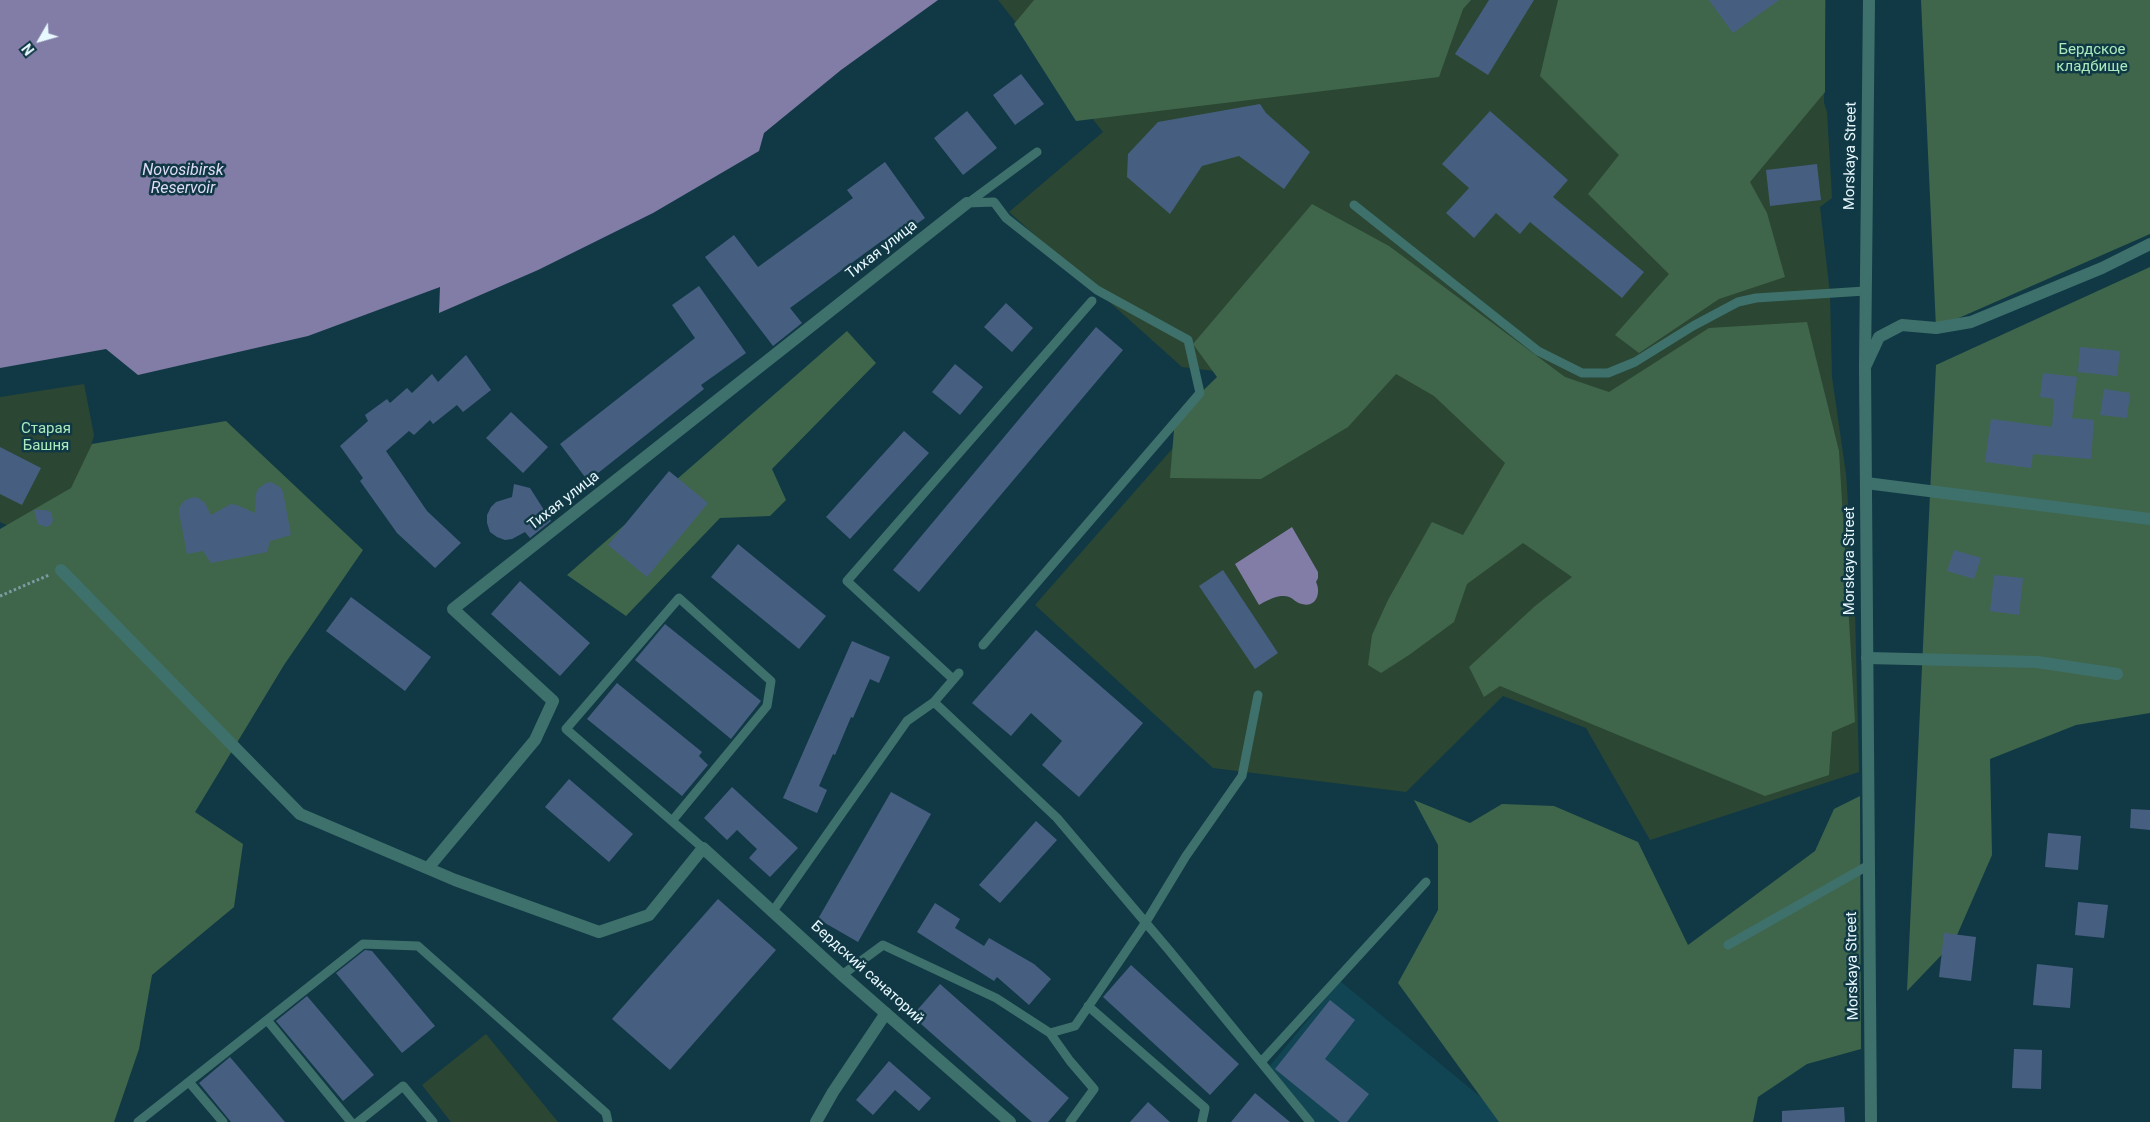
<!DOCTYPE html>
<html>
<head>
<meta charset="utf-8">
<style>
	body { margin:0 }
	#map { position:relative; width:2150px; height:1122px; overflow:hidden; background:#113945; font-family:Roboto,sans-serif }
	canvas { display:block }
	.north { position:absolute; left:15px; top:15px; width:50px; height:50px; -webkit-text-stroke:4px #113945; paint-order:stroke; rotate:232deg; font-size:14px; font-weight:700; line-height:20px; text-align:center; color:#e7f8fe }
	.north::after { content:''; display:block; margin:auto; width:18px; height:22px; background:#e7f8fe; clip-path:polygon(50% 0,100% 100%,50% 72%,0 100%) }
</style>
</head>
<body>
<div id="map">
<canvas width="2150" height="1122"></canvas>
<div class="north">N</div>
</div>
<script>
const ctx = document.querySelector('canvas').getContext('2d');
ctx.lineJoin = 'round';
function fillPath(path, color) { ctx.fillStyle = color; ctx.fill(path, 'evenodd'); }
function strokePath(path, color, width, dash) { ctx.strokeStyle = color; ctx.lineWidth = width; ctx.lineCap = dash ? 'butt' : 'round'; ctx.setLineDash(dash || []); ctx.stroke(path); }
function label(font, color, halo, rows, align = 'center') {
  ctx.font = font + ' Roboto,sans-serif'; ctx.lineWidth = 5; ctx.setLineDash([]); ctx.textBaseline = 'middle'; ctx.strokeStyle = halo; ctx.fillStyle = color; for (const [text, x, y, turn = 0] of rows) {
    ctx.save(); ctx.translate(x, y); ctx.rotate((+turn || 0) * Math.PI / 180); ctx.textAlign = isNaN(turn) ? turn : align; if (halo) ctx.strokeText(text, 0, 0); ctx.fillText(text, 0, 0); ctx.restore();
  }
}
fillPath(new Path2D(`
	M 1340,981 L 1506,1118 L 1503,1122 L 1313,1122 L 1269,1067 Z`), '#114553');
fillPath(new Path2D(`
	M 998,0 L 1826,0 L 1824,103 L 1827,112 L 1832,198 L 1820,207 L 1830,294 L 1832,377 L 1846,474 L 1855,610 L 1859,772 L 1650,840 L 1586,728 L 1503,696 L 1406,792 L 1213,768 L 1035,605 L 1238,374 L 1182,367 L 1009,212 L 1103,132 Z
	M 84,384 L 94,435 L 80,490 L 26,534 L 0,522 L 0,397 Z
	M 486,1034 L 558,1122 L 451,1122 L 422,1085 Z`), '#2b4633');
fillPath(new Path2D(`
	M 1034,0 L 1471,0 L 1463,9 L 1439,77 L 1076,121 L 1014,24 Z
	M 1558,0 L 1825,0 L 1825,92 L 1750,182 L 1767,213 L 1785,277 L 1719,299 L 1639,353 L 1615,335 L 1669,274 L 1588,194 L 1619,155 L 1540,76 Z
	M 1921,0 L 2150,0 L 2150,234 L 1936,328 Z
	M 1312,204 L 1389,246 L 1565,377 L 1609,392 L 1709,328 L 1807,322 L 1839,451 L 1855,722 L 1832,732 L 1829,775 L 1765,796 L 1500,686 L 1484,697 L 1469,667 L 1535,606 L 1572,577 L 1523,543 L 1467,584 L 1454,622 L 1409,655 L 1381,673 L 1368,665 L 1372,635 L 1388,600 L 1432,522 L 1463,535 L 1505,463 L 1434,396 L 1396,374 L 1348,427 L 1261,479 L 1170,478 L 1175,418 L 1217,377 L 1193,344 Z
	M 2150,267 L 2150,713 L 2076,725 L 1990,759 L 1992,855 L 1954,942 L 1907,991 L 1936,365 Z
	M 847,331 L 876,363 L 772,469 L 786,500 L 770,516 L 720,518 L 626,616 L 567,575 Z
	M 226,421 L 363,550 L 284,665 L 195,812 L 243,844 L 234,907 L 152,975 L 139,1049 L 114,1122 L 0,1122 L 0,529 L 71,488 L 92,444 Z
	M 1860,796 L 1861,1049 L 1807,1064 L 1758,1097 L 1753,1122 L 1499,1122 L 1398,983 L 1438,910 L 1438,845 L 1414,800 L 1470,823 L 1502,804 L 1554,806 L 1638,842 L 1688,945 L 1815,851 L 1834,809 Z`), '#3f664b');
fillPath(new Path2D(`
	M 0,0 L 938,0 L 841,70 L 764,133 L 759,151 L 653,213 L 538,270 L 439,313 L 440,287 L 308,336 L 138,375 L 106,349 L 0,368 Z
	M 1292,527 L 1318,572 L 1318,578 L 1316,582 C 1321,592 1317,608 1302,604 C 1293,602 1293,595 1281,596 C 1273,597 1266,601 1259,605 L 1235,564 Z`), '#827da7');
fillPath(new Path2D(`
	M 1489,0 L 1534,0 L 1488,75 L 1455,54 Z
	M 1709,0 L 1779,0 L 1733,33 Z
	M 1021,74 L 1044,104 L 1015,125 L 993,95 Z
	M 1260,104 L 1266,113 L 1310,152 L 1284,189 L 1239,156 L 1202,166 L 1170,214 L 1127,177 L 1128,154 L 1158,122 Z
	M 967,111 L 997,148 L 963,175 L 934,138 Z
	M 1490,111 L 1568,180 L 1553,197 L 1644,272 L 1622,298 L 1530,222 L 1520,234 L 1496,213 L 1474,238 L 1446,213 L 1469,188 L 1442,164 Z
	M 885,162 L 925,218 L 887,245 L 883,240 L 790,308 L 802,323 L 773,346 L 705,257 L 734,235 L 758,267 L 853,198 L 847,190 Z
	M 1817,164 L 1821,200 L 1770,206 L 1766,170 Z
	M 699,286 L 746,353 L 701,385 L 704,389 L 588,481 L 560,444 L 695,338 L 672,305 Z
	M 1006,303 L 1033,328 L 1012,352 L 984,327 Z
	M 1096,327 L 1123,350 L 919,592 L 893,570 Z
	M 2080,347 L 2120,351 L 2117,376 L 2078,372 Z
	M 466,355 L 491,390 L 463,412 L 457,405 L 433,424 L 430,420 L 414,435 L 409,431 L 386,451 L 427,511 L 461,543 L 435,568 L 397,533 L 360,481 L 363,478 L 340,446 L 368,421 L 365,415 L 387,399 L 390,403 L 407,388 L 412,393 L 432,374 L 438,382 Z
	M 955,364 L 983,387 L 960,415 L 932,392 Z
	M 2043,373 L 2077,377 L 2072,418 L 2094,420 L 2091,459 L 2033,454 L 2031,468 L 1985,462 L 1991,419 L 2052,427 L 2054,399 L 2040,397 Z
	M 2104,389 L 2130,393 L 2127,418 L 2100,415 Z
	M 511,412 L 548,447 L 523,473 L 486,438 Z
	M 904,431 L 929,453 L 850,539 L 826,517 Z
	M 0,447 L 41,468 L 22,505 L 0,494 Z
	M 669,471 L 708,503 L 647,577 L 608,545 Z
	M 271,482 L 280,487 L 283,492 L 291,535 L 270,541 L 267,552 L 211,563 L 203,551 L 187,554 L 179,512 L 179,508 L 185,500 L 195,497 L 200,499 L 205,503 L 211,515 L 231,504 L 237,505 L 255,513 L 256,494 L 258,489 L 266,483 Z
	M 514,484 L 530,488 L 551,521 L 530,538 L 525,532 L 512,539 L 505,540 L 497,537 L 490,532 L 487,523 L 487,515 L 491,507 L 496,502 L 512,497 Z
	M 34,510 L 45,510 L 51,512 L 53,520 L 51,525 L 46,527 L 38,524 Z
	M 738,544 L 826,616 L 799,649 L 711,577 Z
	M 1954,550 L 1981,558 L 1974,579 L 1947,571 Z
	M 1223,570 L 1278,653 L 1255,669 L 1199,586 Z
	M 1994,575 L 2023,578 L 2019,615 L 1990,611 Z
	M 520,581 L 590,643 L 560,676 L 491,614 Z
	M 351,597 L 431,657 L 405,691 L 326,631 Z
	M 665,624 L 761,701 L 731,739 L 635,660 Z
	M 1036,630 L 1143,723 L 1079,797 L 1042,765 L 1062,741 L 1031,713 L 1011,736 L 972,703 Z
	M 852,641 L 890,657 L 879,683 L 870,679 L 853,718 L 851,717 L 835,755 L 833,754 L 819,786 L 827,790 L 817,813 L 783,798 Z
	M 617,683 L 702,752 L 699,756 L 708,765 L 682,796 L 587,719 Z
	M 569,779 L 633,834 L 609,862 L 545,807 Z
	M 732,787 L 798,848 L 770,877 L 749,858 L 757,849 L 737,830 L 727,840 L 704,818 Z
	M 891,792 L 931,814 L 858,942 L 818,919 Z
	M 2131,809 L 2150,810 L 2150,830 L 2130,828 Z
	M 1036,821 L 1057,840 L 1000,903 L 979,885 Z
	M 2048,833 L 2081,836 L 2078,870 L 2045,867 Z
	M 718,899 L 776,950 L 670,1070 L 612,1019 Z
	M 2078,902 L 2108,905 L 2104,938 L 2075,935 Z
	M 935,903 L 960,919 L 955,928 L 984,946 L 989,938 L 1034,964 L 1051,979 L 1029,1005 L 997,977 L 994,981 L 917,932 Z
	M 1944,933 L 1976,937 L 1971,981 L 1939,977 Z
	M 365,950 L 372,951 L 435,1026 L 402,1053 L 336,973 Z
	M 2037,964 L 2073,968 L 2070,1008 L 2033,1005 Z
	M 1131,965 L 1239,1064 L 1210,1095 L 1103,997 Z
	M 940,984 L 1069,1098 L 1048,1122 L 1032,1122 L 912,1016 Z
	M 307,996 L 374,1075 L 343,1101 L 276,1021 Z
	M 1330,1000 L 1355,1020 L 1325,1059 L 1369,1094 L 1347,1122 L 1340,1122 L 1275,1069 Z
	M 2014,1049 L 2042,1050 L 2041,1089 L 2012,1088 Z
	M 230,1057 L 285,1122 L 231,1122 L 199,1083 Z
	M 889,1061 L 931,1098 L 919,1111 L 895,1090 L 873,1115 L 856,1100 Z
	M 1255,1093 L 1290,1122 L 1231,1122 Z
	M 1148,1102 L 1170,1122 L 1130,1122 Z
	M 1844,1107 L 1845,1122 L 1782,1122 L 1782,1111 Z`), '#465f81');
strokePath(new Path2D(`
	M 0,596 L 49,575`), '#7e9aa3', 3, [2.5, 2.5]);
strokePath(new Path2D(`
	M 967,203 L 994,202 L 1006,218 L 1097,290 L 1188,340 L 1200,393 L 983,645
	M 968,203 L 1037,152
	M 1354,205 L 1538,351 L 1582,373 L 1608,373 L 1635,362 L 1693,326 L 1738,302 L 1756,298 L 1865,291
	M 953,679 L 847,581 L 1092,301
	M 934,702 L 959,673
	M 672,821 L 767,706 L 771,681 L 679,598 L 566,729 L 703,848
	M 773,911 L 907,721 L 934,702 L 1057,818 L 1168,949 L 1310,1122
	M 1728,945 L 1869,865
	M 842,975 L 883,945 L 996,998 L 1050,1033 L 1075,1026 L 1146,922 L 1186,856 L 1242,776 L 1258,695
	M 1088,1006 L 1205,1108 L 1202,1122
	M 267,1020 L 351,1122
	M 1050,1033 L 1070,1061 L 1094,1089 L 1070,1122
	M 1262,1061 L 1426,882
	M 189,1082 L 223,1122
	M 138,1122 L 363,944 L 418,946 L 606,1113 L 608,1122
	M 358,1122 L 403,1086 L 433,1122`), '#3f716c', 9);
strokePath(new Path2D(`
	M 1865,367 L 1879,337 L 1902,325 L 1936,328 L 1971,322 L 2102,268 L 2150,244
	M 1866,483 L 2150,519
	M 61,570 L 300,814 L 455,880 L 599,932 L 649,915 L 703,848 L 842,975 L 1010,1122
	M 1867,658 L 2037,662 L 2117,674
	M 428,868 L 535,740 L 553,701 L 453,609 L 967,203
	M 816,1122 L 833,1092 L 886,1013`), '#3f716c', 12);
strokePath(new Path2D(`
	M 1869,0 L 1865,367 L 1871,1122`), '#3f716c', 12);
label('15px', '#a9ebbc', '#113945', [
	["Бердское",2092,50],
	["кладбище",2092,67],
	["Старая",46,429],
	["Башня",46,446]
]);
label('15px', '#e7f8fe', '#113945', [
	["Morskaya Street",1851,156,-89],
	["Тихая улица",882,250,-38],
	["Тихая улица",564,501,-38],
	["Morskaya Street",1850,561,-90],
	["Morskaya Street",1853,966,-91],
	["Бердский санаторий",867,973,42]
]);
label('italic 16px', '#dedcf7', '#113945', [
	["Novosibirsk",183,171],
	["Reservoir",183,189]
]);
</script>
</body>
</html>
